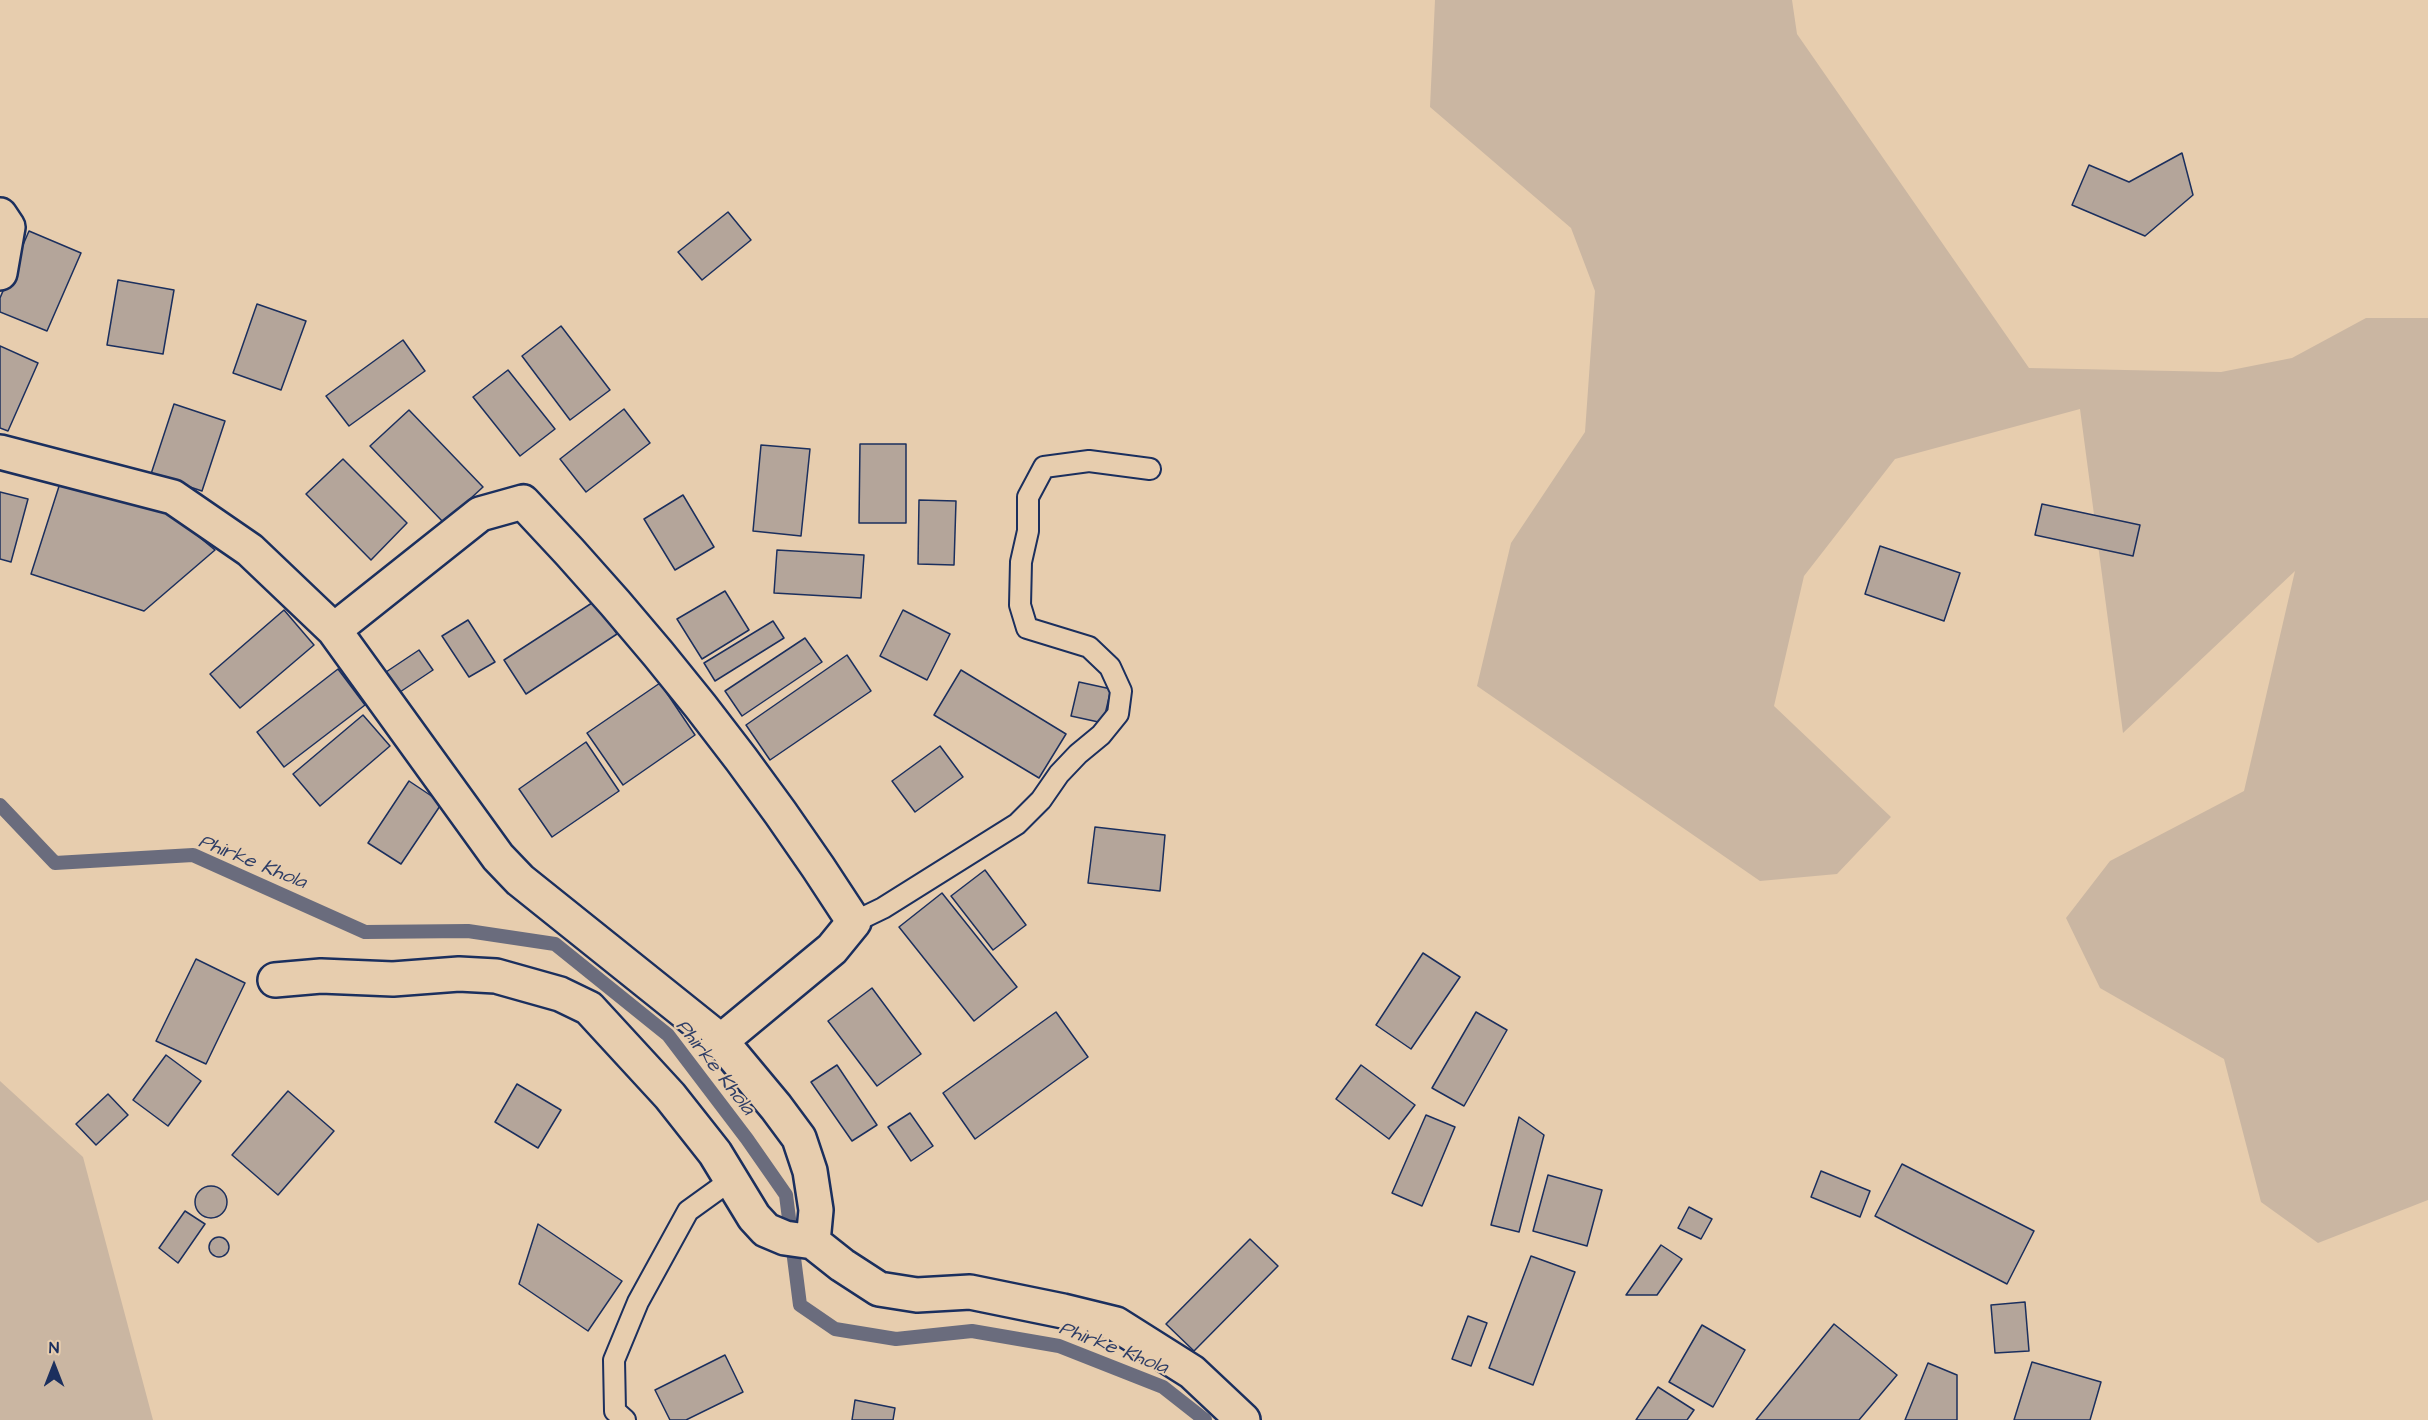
<!DOCTYPE html>
<html>
<head>
<meta charset="utf-8">
<style>
	body { margin:0 }
	#map { position:relative; width:2428px; height:1420px; overflow:hidden; background:#e7cdae; font-family:"Architects Daughter",sans-serif }
	canvas { display:block }
	.north { position:absolute; left:24px; top:1336px; width:60px; height:60px; -webkit-text-stroke:4px #e7cdae; paint-order:stroke; rotate:0deg; font-size:16px; font-weight:700; line-height:24px; text-align:center; color:#1b2f5e }
	.north::after { content:''; display:block; margin:auto; width:21px; height:27px; background:#1b2f5e; clip-path:polygon(50% 0,100% 100%,50% 72%,0 100%) }
</style>
</head>
<body>
<div id="map">
<canvas width="2428" height="1420"></canvas>
<div class="north">N</div>
</div>
<script>
const ctx = document.querySelector('canvas').getContext('2d');
ctx.lineJoin = 'round';
function fillPath(path, color) { ctx.fillStyle = color; ctx.fill(path, 'evenodd'); }
function strokePath(path, color, width, dash) { ctx.strokeStyle = color; ctx.lineWidth = width; ctx.lineCap = dash ? 'butt' : 'round'; ctx.setLineDash(dash || []); ctx.stroke(path); }
function label(font, color, halo, rows, align = 'center') {
  ctx.font = font + ' "Architects Daughter",sans-serif'; ctx.lineWidth = 4.5; ctx.setLineDash([]); ctx.textBaseline = 'middle'; ctx.strokeStyle = halo; ctx.fillStyle = color; for (const [text, x, y, turn = 0] of rows) {
    ctx.save(); ctx.translate(x, y); ctx.rotate((+turn || 0) * Math.PI / 180); ctx.textAlign = isNaN(turn) ? turn : align; if (halo) ctx.strokeText(text, 0, 0); ctx.fillText(text, 0, 0); ctx.restore();
  }
}
fillPath(new Path2D(`
	M 1435,0 L 1792,0 L 1797,34 L 2029,368 L 2221,372 L 2292,358 L 2366,318 L 2428,318 L 2428,1200 L 2318,1243 L 2261,1202 L 2224,1059 L 2100,988 L 2066,918 L 2110,861 L 2244,791 L 2295,571 L 2123,733 L 2080,409 L 1895,459 L 1804,576 L 1774,706 L 1891,817 L 1837,874 L 1760,881 L 1477,686 L 1511,543 L 1585,432 L 1595,291 L 1571,228 L 1430,107 Z
	M 0,1081 L 83,1157 L 153,1420 L 0,1420 Z`), '#cab6a2');
strokePath(new Path2D(`
	M 0,805 L 55,863 L 193,855 L 365,932 L 468,931 L 555,944 L 668,1035 L 747,1139 L 786,1195 L 800,1305 L 835,1329 L 896,1339 L 972,1331 L 1059,1346 L 1163,1387 L 1205,1420`), '#6a6c7d', 14);
const building = new Path2D(`
	M 2182,153 L 2193,195 L 2145,236 L 2072,205 L 2089,165 L 2129,182 Z
	M 728,212 L 751,240 L 702,280 L 678,252 Z
	M 29,231 L 81,253 L 47,331 L 0,312 L 0,298 Z
	M 118,280 L 174,290 L 163,354 L 107,345 Z
	M 257,304 L 306,321 L 281,390 L 233,373 Z
	M 561,326 L 610,390 L 570,420 L 522,356 Z
	M 403,340 L 425,371 L 349,426 L 326,396 Z
	M 0,346 L 38,363 L 8,431 L 0,428 Z
	M 508,370 L 555,429 L 520,456 L 473,397 Z
	M 174,404 L 225,421 L 202,491 L 151,474 Z
	M 624,409 L 650,443 L 586,492 L 560,459 Z
	M 409,410 L 483,487 L 444,523 L 370,446 Z
	M 860,444 L 906,444 L 906,523 L 859,523 Z
	M 761,445 L 810,449 L 801,536 L 753,531 Z
	M 343,459 L 407,523 L 371,560 L 306,494 Z
	M 61,480 L 170,513 L 215,550 L 144,611 L 31,574 Z
	M 0,492 L 28,499 L 11,562 L 0,559 Z
	M 683,495 L 714,547 L 675,570 L 644,519 Z
	M 919,500 L 956,501 L 954,565 L 918,564 Z
	M 2042,504 L 2140,525 L 2133,556 L 2035,535 Z
	M 1880,546 L 1960,573 L 1944,621 L 1865,594 Z
	M 777,550 L 864,555 L 861,598 L 774,593 Z
	M 725,591 L 749,630 L 702,659 L 677,619 Z
	M 595,601 L 617,634 L 526,694 L 504,660 Z
	M 284,610 L 314,645 L 240,708 L 210,674 Z
	M 903,610 L 950,634 L 927,680 L 880,656 Z
	M 468,620 L 495,662 L 469,677 L 442,636 Z
	M 773,621 L 784,638 L 715,681 L 704,663 Z
	M 805,638 L 822,662 L 742,716 L 725,691 Z
	M 419,650 L 433,670 L 397,694 L 383,674 Z
	M 847,655 L 871,691 L 770,760 L 746,725 Z
	M 338,669 L 365,705 L 284,767 L 257,732 Z
	M 961,670 L 1066,734 L 1039,778 L 934,715 Z
	M 1079,682 L 1111,689 L 1103,723 L 1071,716 Z
	M 660,683 L 695,735 L 623,785 L 587,733 Z
	M 363,715 L 390,746 L 320,806 L 293,774 Z
	M 586,742 L 619,791 L 552,837 L 519,789 Z
	M 940,746 L 963,777 L 915,812 L 892,781 Z
	M 409,781 L 442,803 L 401,864 L 368,843 Z
	M 1095,827 L 1165,835 L 1160,891 L 1088,883 Z
	M 985,870 L 1026,925 L 993,950 L 951,896 Z
	M 942,893 L 1017,987 L 974,1021 L 899,927 Z
	M 1423,953 L 1460,977 L 1411,1049 L 1376,1025 Z
	M 196,959 L 245,983 L 206,1064 L 156,1041 Z
	M 872,988 L 921,1054 L 877,1086 L 828,1021 Z
	M 1056,1012 L 1088,1057 L 975,1139 L 943,1093 Z
	M 1476,1012 L 1507,1030 L 1464,1106 L 1432,1088 Z
	M 166,1055 L 201,1081 L 168,1126 L 133,1100 Z
	M 837,1065 L 877,1125 L 852,1141 L 811,1082 Z
	M 1361,1065 L 1415,1105 L 1389,1139 L 1336,1099 Z
	M 517,1084 L 561,1110 L 538,1148 L 495,1122 Z
	M 288,1091 L 334,1131 L 278,1195 L 232,1155 Z
	M 108,1094 L 128,1115 L 96,1145 L 76,1124 Z
	M 910,1113 L 933,1146 L 911,1161 L 888,1127 Z
	M 1426,1115 L 1455,1127 L 1422,1206 L 1392,1193 Z
	M 1519,1117 L 1544,1135 L 1519,1232 L 1491,1225 Z
	M 1902,1164 L 2034,1231 L 2007,1284 L 1875,1216 Z
	M 1821,1171 L 1870,1191 L 1860,1217 L 1811,1197 Z
	M 1548,1175 L 1602,1190 L 1587,1246 L 1533,1231 Z
	M195 1202a16 16 0 1 1 32 0a16 16 0 1 1-32 0Z
	M 1689,1207 L 1712,1219 L 1701,1239 L 1678,1228 Z
	M 185,1211 L 205,1224 L 178,1263 L 159,1248 Z
	M 538,1224 L 622,1281 L 588,1331 L 519,1284 Z
	M209 1247a10 10 0 1 1 20 0a10 10 0 1 1-20 0Z
	M 1250,1239 L 1278,1266 L 1194,1351 L 1166,1324 Z
	M 1661,1245 L 1682,1259 L 1657,1295 L 1626,1295 Z
	M 1531,1256 L 1575,1272 L 1533,1385 L 1489,1368 Z
	M 2025,1302 L 2029,1351 L 1995,1353 L 1991,1305 Z
	M 1468,1316 L 1487,1323 L 1471,1366 L 1452,1359 Z
	M 1834,1324 L 1897,1375 L 1859,1420 L 1756,1420 Z
	M 1702,1325 L 1745,1350 L 1713,1407 L 1669,1382 Z
	M 725,1355 L 743,1392 L 686,1420 L 670,1420 L 655,1390 Z
	M 2032,1362 L 2101,1382 L 2090,1420 L 2014,1420 Z
	M 1928,1363 L 1957,1375 L 1957,1420 L 1905,1420 Z
	M 1658,1387 L 1694,1410 L 1687,1420 L 1636,1420 Z
	M 855,1400 L 895,1408 L 893,1420 L 852,1420 Z`);
fillPath(building, '#b4a59a');
strokePath(building, '#1b2f5e', 1.5);
const service = new Path2D(`
	M 854,922 L 883,908 L 1017,824 L 1041,800 L 1059,774 L 1078,754 L 1101,735 L 1118,714 L 1121,691 L 1110,667 L 1089,647 L 1027,628 L 1020,605 L 1021,562 L 1028,531 L 1028,497 L 1044,467 L 1089,461 L 1150,469
	M 625,1420 L 615,1411 L 614,1360 L 638,1302 L 688,1211 L 731,1180`);
const minor = new Path2D(`
	M 0,215 L 8,227 L 0,273
	M 0,452 L 173,497 L 250,550 L 334,630 L 498,857 L 520,880 L 721,1041 L 776,1107 L 799,1138 L 810,1171 L 816,1210 L 813,1242 L 842,1265 L 879,1289 L 917,1295 L 970,1292 L 1063,1311 L 1116,1324 L 1192,1372 L 1243,1420
	M 334,630 L 480,514 L 523,502 C 648,633 757,770 854,922 L 832,949 L 721,1041
	M 275,980 L 321,976 L 393,979 L 459,974 L 496,976 L 560,994 L 589,1008 L 670,1096 L 715,1153 L 754,1217 L 766,1230 L 785,1238 L 813,1242`);
strokePath(service, '#1b2f5e', 24);
strokePath(minor, '#1b2f5e', 38);
strokePath(service, '#e7cdae', 20);
strokePath(minor, '#e7cdae', 33);
label('italic 20px', '#2f3e66', '#e7cdae', [
	["Phirke Khola",252,863,22],
	["Phirke Khola",714,1068,52],
	["Phirke Khola",1113,1349,21]
]);
</script>
</body>
</html>
